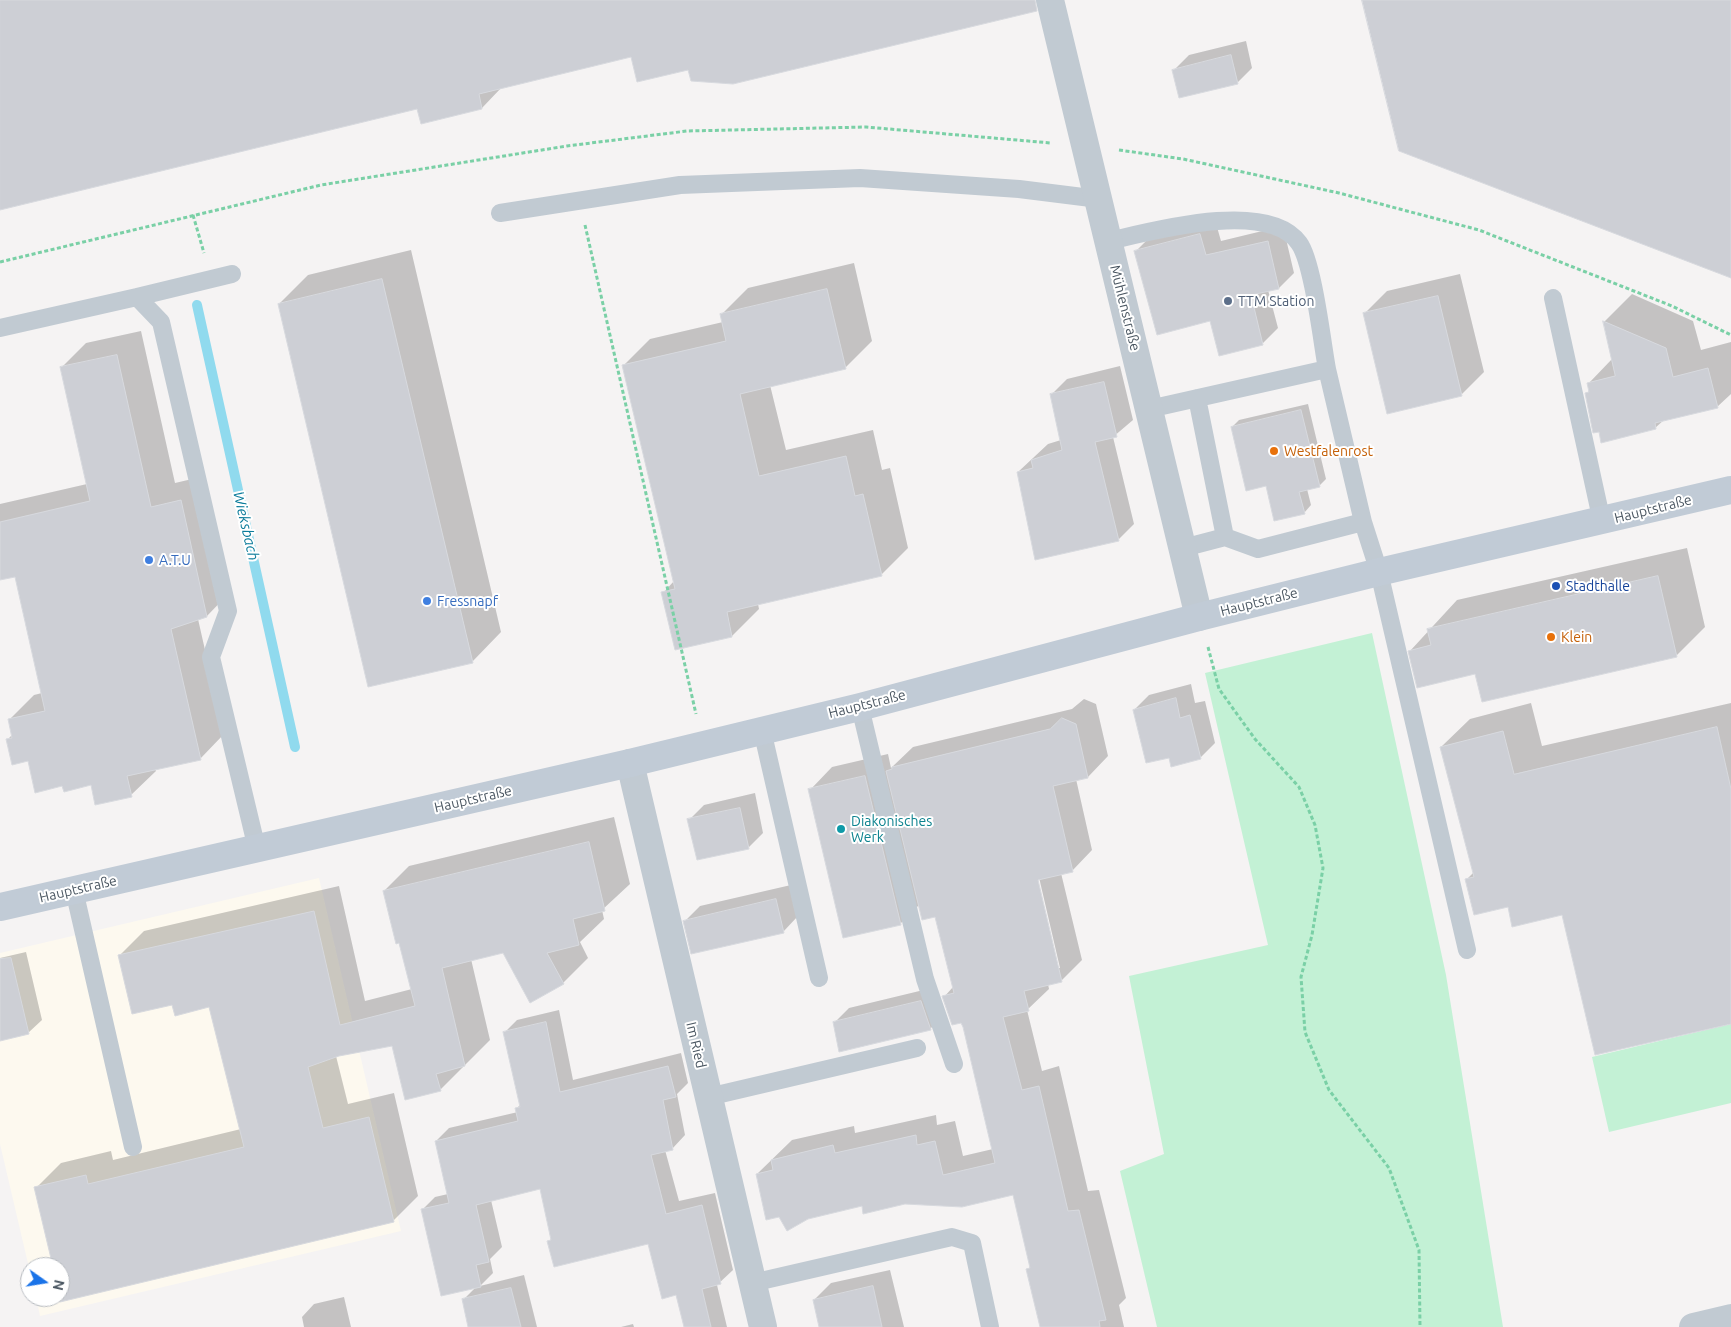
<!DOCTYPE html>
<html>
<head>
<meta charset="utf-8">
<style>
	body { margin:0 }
	#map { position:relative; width:1731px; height:1327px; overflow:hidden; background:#f5f3f3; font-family:Ubuntu,sans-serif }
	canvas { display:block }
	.north { position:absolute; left:20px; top:1257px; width:50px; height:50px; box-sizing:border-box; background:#fff; border:1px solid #b7bbc0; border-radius:50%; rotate:103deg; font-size:14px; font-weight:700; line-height:20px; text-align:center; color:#4a5661 }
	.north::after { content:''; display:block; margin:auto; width:18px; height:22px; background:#1a73e8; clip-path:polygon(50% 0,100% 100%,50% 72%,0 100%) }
</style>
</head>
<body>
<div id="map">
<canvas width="1731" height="1327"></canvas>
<div class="north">N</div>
</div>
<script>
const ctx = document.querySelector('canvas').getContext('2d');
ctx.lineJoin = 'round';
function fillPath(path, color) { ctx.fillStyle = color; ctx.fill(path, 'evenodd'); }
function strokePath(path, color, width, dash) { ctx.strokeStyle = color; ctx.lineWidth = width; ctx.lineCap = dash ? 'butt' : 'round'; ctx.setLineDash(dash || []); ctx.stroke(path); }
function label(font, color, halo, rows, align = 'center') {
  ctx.font = font + ' Ubuntu,sans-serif'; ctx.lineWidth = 4; ctx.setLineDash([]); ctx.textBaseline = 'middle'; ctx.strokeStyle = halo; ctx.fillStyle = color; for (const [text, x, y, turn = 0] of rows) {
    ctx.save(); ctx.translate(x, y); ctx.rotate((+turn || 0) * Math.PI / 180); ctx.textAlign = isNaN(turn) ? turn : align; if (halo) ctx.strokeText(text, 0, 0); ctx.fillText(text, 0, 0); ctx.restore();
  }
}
fillPath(new Path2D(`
	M 319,878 L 401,1231 L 40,1316 L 36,1297 L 60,1297 L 60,1267 L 30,1267 L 30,1272 L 0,1144 L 0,953 Z`), '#fdf9ef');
fillPath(new Path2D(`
	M 1372,633 L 1446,975 L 1503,1327 L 1157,1327 L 1120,1171 L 1164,1154 L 1129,976 L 1268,945 L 1205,673 Z
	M 1731,1024 L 1731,1103 L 1609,1132 L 1592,1057 Z`), '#c3f1d5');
fillPath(new Path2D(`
	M 0,0 L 1019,0 L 689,69 L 632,56 L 502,87 L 482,108 L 422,122 L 418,108 L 0,209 Z
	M 1246,41 L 1252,68 L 1237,83 L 1174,70 L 1189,55 Z
	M 1215,220 L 1221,241 L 1283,226 L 1294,273 L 1279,288 L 1268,290 L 1278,328 L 1263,343 L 1219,354 L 1211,320 L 1136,251 L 1151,236 Z
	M 411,250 L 501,632 L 472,662 L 279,304 L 308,275 Z
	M 854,263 L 872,341 L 845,368 L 770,385 L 786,450 L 873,430 L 882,470 L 890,468 L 908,548 L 881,575 L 758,604 L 759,609 L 732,636 L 675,649 L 663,593 L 674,581 L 623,366 L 650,339 L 723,322 L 721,315 L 748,288 Z
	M 1460,274 L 1484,372 L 1461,395 L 1364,314 L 1387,291 Z
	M 1632,294 L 1693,321 L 1701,350 L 1731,342 L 1731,394 L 1717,407 L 1664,420 L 1655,428 L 1600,430 L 1586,394 L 1590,390 L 1589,383 L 1612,359 L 1604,322 Z
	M 141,331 L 175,483 L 205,476 L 231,591 L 207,616 L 198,619 L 224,734 L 200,759 L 155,769 L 156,771 L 131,795 L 92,784 L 63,785 L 29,760 L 7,740 L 13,734 L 10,719 L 34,695 L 42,693 L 16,575 L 0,579 L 0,504 L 87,484 L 61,368 L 86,343 Z
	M 1120,366 L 1133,420 L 1113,437 L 1134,524 L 1118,540 L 1018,472 L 1048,444 L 1061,440 L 1051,395 L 1067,379 Z
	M 1308,404 L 1326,479 L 1319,486 L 1307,489 L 1311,505 L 1304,513 L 1267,485 L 1232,427 L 1239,420 Z
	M 1687,548 L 1705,627 L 1676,656 L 1476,673 L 1410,651 L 1457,600 Z
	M 1191,684 L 1195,703 L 1205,701 L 1215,743 L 1200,758 L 1169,756 L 1134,710 L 1149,695 Z
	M 1084,699 L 1096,704 L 1108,756 L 1088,777 L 1076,779 L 1092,850 L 1072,871 L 1061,873 L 1082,960 L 1061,981 L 1048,984 L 1049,989 L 1027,1010 L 1042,1071 L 1059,1066 L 1088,1191 L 1099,1190 L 1126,1298 L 1119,1305 L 1124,1327 L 1041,1327 L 1027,1270 L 1030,1267 L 1013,1193 L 862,1205 L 757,1174 L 792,1140 L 854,1126 L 855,1133 L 936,1115 L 937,1125 L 955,1121 L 963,1156 L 993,1149 L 964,1026 L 944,997 L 953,987 L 936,915 L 919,905 L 900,924 L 810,790 L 832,767 L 888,754 L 891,768 L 913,747 L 1072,709 ZM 1038,873 L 1060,968 L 1058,968 L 1035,874 Z
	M 1531,703 L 1542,746 L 1731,703 L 1731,1022 L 1563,914 L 1508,906 L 1467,879 L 1474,872 L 1441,747 L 1470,719 Z
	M 755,793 L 763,833 L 748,848 L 689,820 L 704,805 Z
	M 614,817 L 630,884 L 602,910 L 604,919 L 580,942 L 588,958 L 563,983 L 503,951 L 471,959 L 490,1040 L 440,1090 L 393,1045 L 336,1056 L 348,1104 L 394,1093 L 418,1196 L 393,1221 L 60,1291 L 60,1267 L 36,1188 L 61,1163 L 111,1151 L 113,1160 L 241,1129 L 210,1006 L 173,1003 L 119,956 L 144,931 L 339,886 L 365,1001 L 412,989 L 384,891 L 409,866 Z
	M 791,885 L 798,916 L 783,932 L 685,921 L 700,906 Z
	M 26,952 L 42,1020 L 28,1033 L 0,1035 L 0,958 Z
	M 936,987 L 945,1014 L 930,1029 L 834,1023 L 849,1008 Z
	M 559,1010 L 573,1080 L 681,1053 L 688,1083 L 677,1094 L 685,1135 L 672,1149 L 665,1150 L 679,1201 L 715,1193 L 733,1270 L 717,1285 L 727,1327 L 685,1327 L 677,1293 L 649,1242 L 548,1242 L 552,1238 L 541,1188 L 491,1200 L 502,1247 L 490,1259 L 493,1273 L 480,1286 L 524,1275 L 537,1327 L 470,1327 L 463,1300 L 477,1286 L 422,1210 L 435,1197 L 448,1194 L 436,1141 L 449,1128 L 518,1112 L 517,1108 L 521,1104 L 504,1033 L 517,1020 Z
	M 890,1270 L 904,1327 L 820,1327 L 814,1300 L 831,1283 Z
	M 344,1297 L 351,1327 L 304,1327 L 302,1317 L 314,1304 Z
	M 633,1324 L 634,1327 L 621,1327 Z`), '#0003');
strokePath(new Path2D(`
	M 197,305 L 295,747`), '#90daee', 10);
const building = new Path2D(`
	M 0,0 L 1035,0 L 1037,11 L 733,84 L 691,81 L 688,70 L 637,82 L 631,57 L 479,94 L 482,109 L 421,124 L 417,109 L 0,210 Z
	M 1362,0 L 1731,0 L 1731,278 L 1399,151 Z
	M 1231,55 L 1238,84 L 1179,98 L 1172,70 Z
	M 1200,234 L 1206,255 L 1268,241 L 1279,289 L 1251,295 L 1263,345 L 1219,356 L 1210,321 L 1157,335 L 1134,251 Z
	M 382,279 L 473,663 L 368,687 L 278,304 Z
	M 827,289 L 846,369 L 740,394 L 759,476 L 846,456 L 855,496 L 863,494 L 882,576 L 727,612 L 732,637 L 675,650 L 661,592 L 675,589 L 622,365 L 726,341 L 720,314 Z
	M 1438,296 L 1462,396 L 1387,414 L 1363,313 Z
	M 1603,321 L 1666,348 L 1673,377 L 1708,368 L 1718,408 L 1655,423 L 1656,429 L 1601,443 L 1599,432 L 1593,433 L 1585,393 L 1589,392 L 1587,383 L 1615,376 Z
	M 117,355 L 151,507 L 181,500 L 207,617 L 171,629 L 201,760 L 127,776 L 132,797 L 95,805 L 91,785 L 64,792 L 62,786 L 35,793 L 28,761 L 12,765 L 6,739 L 12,738 L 8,719 L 45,711 L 15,577 L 0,580 L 0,522 L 90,501 L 60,367 Z
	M 1104,382 L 1117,437 L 1095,442 L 1119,541 L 1035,560 L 1017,472 L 1033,468 L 1031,460 L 1062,450 L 1050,394 Z
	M 1301,410 L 1320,487 L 1299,492 L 1305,514 L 1274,521 L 1266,486 L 1246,491 L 1231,427 Z
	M 1658,576 L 1677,657 L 1482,702 L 1475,674 L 1417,688 L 1408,651 L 1431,645 L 1427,629 Z
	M 1176,698 L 1180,718 L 1190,715 L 1201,759 L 1171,767 L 1169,758 L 1146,763 L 1133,710 Z
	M 1062,718 L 1076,724 L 1088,778 L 1053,786 L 1073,872 L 1038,880 L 1062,982 L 1024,991 L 1029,1011 L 1003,1017 L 1022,1090 L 1039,1086 L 1068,1211 L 1079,1210 L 1106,1320 L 1099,1321 L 1100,1327 L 1040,1327 L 1026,1269 L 1030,1268 L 1013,1195 L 962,1207 L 905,1204 L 863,1214 L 862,1206 L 808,1219 L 787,1231 L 779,1217 L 766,1220 L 756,1174 L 773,1170 L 771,1160 L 833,1145 L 835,1153 L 916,1135 L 917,1145 L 935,1141 L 943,1175 L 995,1163 L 963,1027 L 961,1023 L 952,1025 L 942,996 L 954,993 L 935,917 L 922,920 L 886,771 L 892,769 L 892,767 L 1050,729 Z
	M 1717,727 L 1731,789 L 1731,1024 L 1595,1055 L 1562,915 L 1512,927 L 1508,907 L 1474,915 L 1465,879 L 1474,877 L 1440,747 L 1503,731 L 1514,774 Z
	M 865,776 L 901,925 L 843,938 L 808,789 Z
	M 740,808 L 749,849 L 697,860 L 687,819 Z
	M 589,842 L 605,911 L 573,919 L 579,945 L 547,953 L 564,984 L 530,1003 L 503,953 L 442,968 L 465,1066 L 436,1074 L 441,1091 L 405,1100 L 392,1046 L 339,1056 L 308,1067 L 323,1128 L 369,1117 L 394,1222 L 60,1302 L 60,1267 L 53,1267 L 34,1187 L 86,1175 L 88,1184 L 244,1147 L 209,1007 L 175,1016 L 172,1005 L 132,1014 L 118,955 L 314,911 L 340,1025 L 415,1006 L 399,943 L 396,944 L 383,891 Z
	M 776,899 L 784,933 L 691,954 L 683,921 Z
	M 11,958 L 29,1034 L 0,1041 L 0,959 Z
	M 921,1001 L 931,1030 L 839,1052 L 833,1022 Z
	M 546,1022 L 560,1092 L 668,1066 L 676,1097 L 663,1100 L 673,1150 L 651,1155 L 666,1214 L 702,1205 L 721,1284 L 702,1289 L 711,1327 L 684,1327 L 676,1295 L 662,1299 L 648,1244 L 554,1267 L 547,1241 L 551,1240 L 540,1189 L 476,1205 L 489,1262 L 476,1265 L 481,1287 L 441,1296 L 421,1209 L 449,1203 L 435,1141 L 518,1121 L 515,1108 L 520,1107 L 503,1032 Z
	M 873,1286 L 882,1327 L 819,1327 L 813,1300 Z
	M 511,1288 L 521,1327 L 468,1327 L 462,1299 Z`);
fillPath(building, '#cdcfd5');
strokePath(building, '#d7d9de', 1);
strokePath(new Path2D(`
	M 1119,150 L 1183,159 L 1339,193 L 1479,230 L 1672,306 L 1731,335
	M 193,215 L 204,253
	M 585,225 L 696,714
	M 0,262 L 321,185 L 567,146 L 687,131 L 866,127 L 1051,143
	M 1208,647 L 1219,689 L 1255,739 L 1299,787 L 1315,825 L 1323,868 L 1312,935 L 1301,977 L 1305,1032 L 1329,1090 L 1389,1168 L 1419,1250 L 1420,1327`), '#7ad0a6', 3, [4, 2.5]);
strokePath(new Path2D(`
	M 500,213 L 680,185 L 860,178 L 1019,189 L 1099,199
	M 1109,241 C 1152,231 1268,199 1299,243 C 1313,262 1322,342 1327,369
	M 137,297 L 232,274
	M 1553,298 L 1602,522
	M 0,328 L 137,297 L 161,322 L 228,611 L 211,657 L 257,849
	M 1197,398 L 1225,537
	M 1149,409 L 1327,369 L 1363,522 L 1379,572 L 1467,950
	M 1183,548 L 1225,537 L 1258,549 L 1363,522
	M 860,707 L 925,979 L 954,1064
	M 762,730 L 819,978
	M 74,890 L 133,1147
	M 708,1097 L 917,1048
	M 752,1283 L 952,1237 L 972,1243 L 990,1327`), '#c1cad2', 18);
strokePath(new Path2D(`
	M 1050,0 L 1199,617
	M 630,763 L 763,1327
	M 1693,1327 L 1731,1318`), '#c1cad2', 28);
strokePath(new Path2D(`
	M 0,907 L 630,763 L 860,707 L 1199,617 L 1379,572 L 1731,490`), '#c1cbd6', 28);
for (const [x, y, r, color] of [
	[1228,301,5,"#5c6f8a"],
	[1274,451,5,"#e8710a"],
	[149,560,5,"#3f7fe0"],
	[1556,586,5,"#1a4fb4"],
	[427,601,5,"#3f7fe0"],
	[1551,637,5,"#e8710a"],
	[841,829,5,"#0f9aa8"]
]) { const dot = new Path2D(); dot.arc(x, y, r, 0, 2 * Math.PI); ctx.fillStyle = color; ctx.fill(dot); strokePath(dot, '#fff', 2); }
label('14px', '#4e5e75', '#fff', [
	["TTM Station",1238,301]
], 'left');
label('14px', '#4a5661', '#fff', [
	["Mühlenstraße",1125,308,76],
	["Hauptstraße",1653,509,-14],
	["Hauptstraße",1259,602,-14],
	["Hauptstraße",867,704,-14],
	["Hauptstraße",473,799,-13],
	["Hauptstraße",78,889,-13],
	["Im Ried",696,1045,77]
]);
label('14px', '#c56008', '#fff', [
	["Westfalenrost",1284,451],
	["Klein",1561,637]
], 'left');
label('14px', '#366cbe', '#fff', [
	["A.T.U",159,560],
	["Fressnapf",437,601]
], 'left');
label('14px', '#164399', '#fff', [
	["Stadthalle",1566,586]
], 'left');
label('14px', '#0d838f', '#fff', [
	["Diakonisches",851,821],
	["Werk",851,837]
], 'left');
label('italic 15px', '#0c7c9b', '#fff', [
	["Wieksbach",246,526,77]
]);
</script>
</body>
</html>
